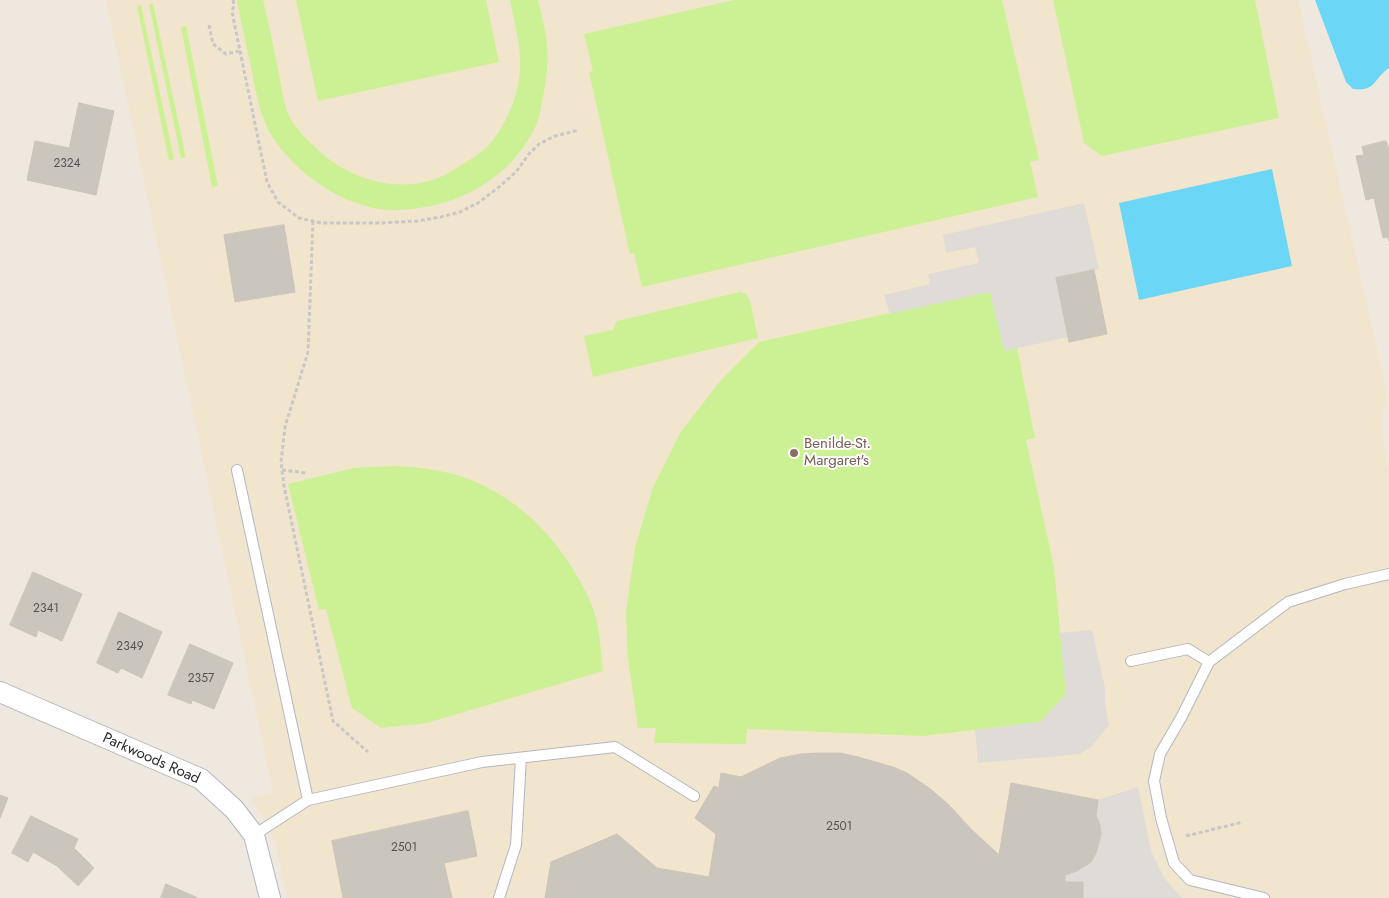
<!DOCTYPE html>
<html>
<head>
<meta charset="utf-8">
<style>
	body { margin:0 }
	canvas { display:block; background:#efe8df }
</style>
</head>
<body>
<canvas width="1389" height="898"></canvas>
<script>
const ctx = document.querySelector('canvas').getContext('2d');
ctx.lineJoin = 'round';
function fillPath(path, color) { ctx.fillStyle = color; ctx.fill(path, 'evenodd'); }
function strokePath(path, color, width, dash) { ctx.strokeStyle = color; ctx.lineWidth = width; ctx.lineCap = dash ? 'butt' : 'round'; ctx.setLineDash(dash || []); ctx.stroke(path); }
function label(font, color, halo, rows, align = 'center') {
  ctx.font = font + ' Jost,sans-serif'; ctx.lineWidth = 4; ctx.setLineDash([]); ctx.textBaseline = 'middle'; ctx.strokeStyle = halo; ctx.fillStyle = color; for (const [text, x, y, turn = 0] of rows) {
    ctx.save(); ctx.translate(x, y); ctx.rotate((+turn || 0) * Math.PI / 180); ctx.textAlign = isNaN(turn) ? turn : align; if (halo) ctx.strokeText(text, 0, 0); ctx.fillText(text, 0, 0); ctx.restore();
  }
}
fillPath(new Path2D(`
	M 106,0 L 1298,0 L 1388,398 L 1383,411 L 1382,423 L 1383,437 L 1389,469 L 1389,898 L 287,898 L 275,841 L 260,812 L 249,798 L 273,792 Z`), '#f1e5ce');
fillPath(new Path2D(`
	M 237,0 L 263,0 C 269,25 274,49 279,74 C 282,90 284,108 292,121 C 298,131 307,140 315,147 C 344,176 388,192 429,181 C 440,178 451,172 460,166 C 469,160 480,154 488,146 C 502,131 512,109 517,90 C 525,59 516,30 510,0 L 538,0 C 541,14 546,30 547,45 C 549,62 546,80 543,97 C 541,106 540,115 537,123 C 516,171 470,201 419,208 C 410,209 399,211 389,210 C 345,207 301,177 276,142 C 260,120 256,93 251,67 C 246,45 241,22 237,0 Z
	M 296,0 L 486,0 L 499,62 L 318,101 Z
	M 734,0 L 1002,0 L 1039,160 L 1030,162 L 1038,197 L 642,287 L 634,253 L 630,254 L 589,72 L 593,71 L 584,34 Z
	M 1053,0 L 1255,0 L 1279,118 L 1102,156 L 1084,143 Z
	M 153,3 L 186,158 L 181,158 L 149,4 Z
	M 141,5 L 174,159 L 169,161 L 137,6 Z
	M 186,26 L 218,186 L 212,187 L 181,27 Z
	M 990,291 L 1004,351 L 1017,348 L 1035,438 L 1026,440 L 1054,567 L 1066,694 L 1040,722 L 923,736 L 747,729 L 746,744 L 654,743 L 656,728 L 638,728 L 628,658 L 626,612 L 635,548 L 652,490 L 680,433 L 721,380 L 759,342 Z
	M 740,292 L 746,294 L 750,301 L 758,338 L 593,377 L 584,336 L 613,330 L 617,321 Z
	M 396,466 C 415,467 434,469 453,474 C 503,488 544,523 571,566 C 581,582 591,600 596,618 C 600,634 601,654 603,671 L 427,723 L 381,728 L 352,708 L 326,609 L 319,610 L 288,484 L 354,468 Z`), '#ccf194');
fillPath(new Path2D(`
	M 1084,203 L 1099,269 L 1056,279 L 1068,337 L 1004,351 L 990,292 L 890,314 L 884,295 L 930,284 L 928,274 L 979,263 L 975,247 L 946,253 L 943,235 Z
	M 1092,630 L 1105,688 L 1105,704 L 1109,725 L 1091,747 L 1080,754 L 978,763 L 975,730 L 1040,722 L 1066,694 L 1060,633 Z
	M 1138,787 L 1151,851 L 1165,879 L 1182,898 L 1083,898 L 1083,882 L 1065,882 L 1065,875 L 1077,871 L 1096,853 L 1101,834 L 1100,825 L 1096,816 L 1098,800 Z`), '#dfdbd6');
fillPath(new Path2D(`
	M 1315,0 L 1389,0 L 1389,68 C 1373,79 1376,92 1353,89 L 1346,82 Z
	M 1272,169 L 1292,266 L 1139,300 L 1119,203 Z`), '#6cd6f7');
const building = new Path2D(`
	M 79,103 L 114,111 L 96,195 L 27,180 L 35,141 L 69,148 Z
	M 1386,141 L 1389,149 L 1389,241 L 1388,237 L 1383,238 L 1374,198 L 1366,200 L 1356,156 L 1364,155 L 1362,147 Z
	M 284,225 L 295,292 L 235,302 L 224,235 Z
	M 1094,270 L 1107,334 L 1069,342 L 1056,278 Z
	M 33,572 L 82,594 L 62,641 L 38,630 L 36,637 L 10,625 Z
	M 119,612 L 162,632 L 142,678 L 121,668 L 118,673 L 97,663 Z
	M 190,644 L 233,663 L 214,709 L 192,700 L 191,704 L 168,695 Z
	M 820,753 L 840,753 L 858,757 L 893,767 L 907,773 L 929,788 L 948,804 L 972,830 L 999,855 L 1011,783 L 1098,800 L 1096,816 L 1100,825 L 1101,834 L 1096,853 L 1091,862 L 1077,871 L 1065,875 L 1065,882 L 1083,882 L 1083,898 L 545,898 L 551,862 L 617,834 L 657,868 L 709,877 L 716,834 L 695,818 L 714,786 L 719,788 L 721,773 L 741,777 L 780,758 L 801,754 Z
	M 0,795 L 8,798 L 0,818 Z
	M 468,811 L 477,856 L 444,863 L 452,898 L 343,898 L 332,841 Z
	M 31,816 L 78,839 L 74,848 L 94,868 L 78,886 L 57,866 L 33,852 L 28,862 L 12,853 Z
	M 166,884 L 198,898 L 161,898 Z`);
fillPath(building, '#cbc6bd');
strokePath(building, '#cbc4b8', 1);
const lane = new Path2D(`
	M 237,470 L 308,800
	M 1131,661 L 1188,649 L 1209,662
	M 254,835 L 308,800 L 482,762 L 615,747 L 694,796
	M 499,898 L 516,845 L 521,758
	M 1264,898 L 1190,880 L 1174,863 L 1161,818 L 1154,781 L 1160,754 L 1182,716 L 1209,662 L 1288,602 L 1345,584 L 1389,574`);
const street = new Path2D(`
	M 0,692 L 201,779 L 234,809 L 254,835 L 270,898`);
strokePath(lane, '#b3b6c1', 12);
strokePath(street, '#b3b6c1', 22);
strokePath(new Path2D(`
	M 233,0 L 234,5 L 232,12 L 267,182 L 278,202 L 299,218 L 321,223 L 381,223 L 417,221 L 441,217 L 460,212 L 478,203 L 499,187 L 516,172 L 528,155 L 539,144 L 555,136 L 579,130
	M 209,25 L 213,44 L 226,54 L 240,51
	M 313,221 L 308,352 L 285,427 L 281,462 L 284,486 L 333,721 L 368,752
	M 282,470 L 306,473
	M 1186,836 L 1243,822`), '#c8c8c8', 3, [4, 2.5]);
strokePath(lane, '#fff', 10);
strokePath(street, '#fff', 20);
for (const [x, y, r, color] of [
	[794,453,5,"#8d6e63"]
]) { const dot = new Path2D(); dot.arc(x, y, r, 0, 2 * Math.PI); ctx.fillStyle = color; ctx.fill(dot); strokePath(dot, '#fff', 2); }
label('12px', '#545351', null, [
	["2324",67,164],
	["2341",46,609],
	["2349",130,647],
	["2357",201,679],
	["2501",839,827],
	["2501",404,848]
]);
label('15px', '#785e54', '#fff', [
	["Benilde-St.",804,444],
	["Margaret's",804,461]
], 'left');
label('15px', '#2d2d2d', '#fff', [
	["Parkwoods Road",151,759,24]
]);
</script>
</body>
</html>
